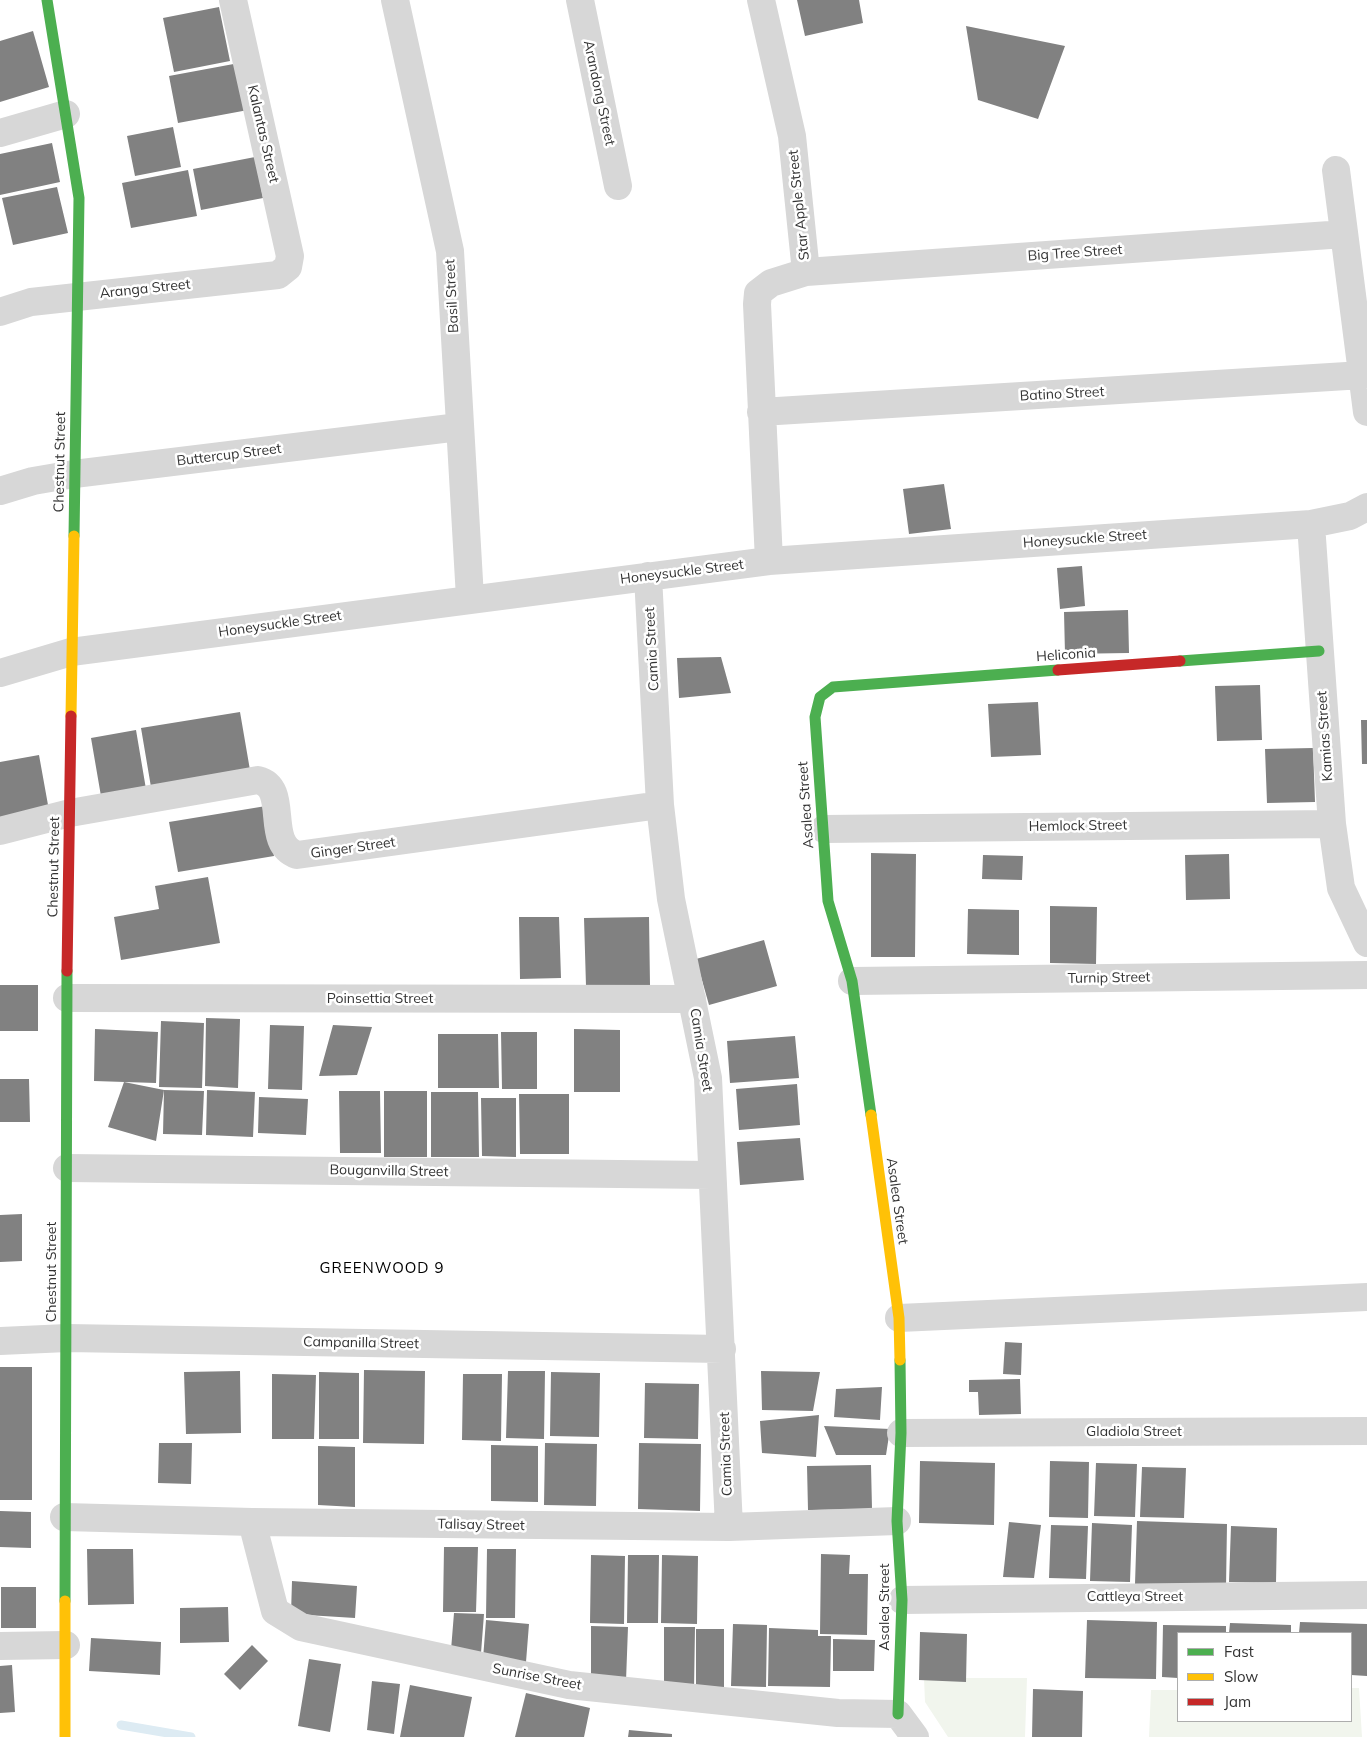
<!DOCTYPE html>
<html>
<head>
<meta charset="utf-8">
<style>
	body { margin:0 }
	#map { position:relative; width:1367px; height:1737px; overflow:hidden; background:#fff; font-family:Mulish,sans-serif }
	canvas { display:block }
	.legend { position:absolute; left:1177px; top:1632px; width:175px; height:90px; box-sizing:border-box; background:#fff; border:1px solid #adadad; margin:0; padding:6px 9px; list-style:none; font-size:15px; color:#333 }
	.legend li { display:flex; align-items:center; gap:10px; height:25px }
	.legend b { width:25px; border:1px solid #adadad }
</style>
</head>
<body>
<div id="map">
<canvas width="1367" height="1737"></canvas>
<ul class="legend">
<li><b style="height:6px;background:#4caf50"></b>Fast</li>
<li><b style="height:6px;background:#ffc107"></b>Slow</li>
<li><b style="height:6px;background:#c62828"></b>Jam</li>
</ul>
</div>
<script>
const ctx = document.querySelector('canvas').getContext('2d');
ctx.lineJoin = 'round';
function fillPath(path, color) { ctx.fillStyle = color; ctx.fill(path, 'evenodd'); }
function strokePath(path, color, width, dash) { ctx.strokeStyle = color; ctx.lineWidth = width; ctx.lineCap = dash ? 'butt' : 'round'; ctx.setLineDash(dash || []); ctx.stroke(path); }
function label(font, color, halo, rows, align = 'center') {
  ctx.font = font + ' Mulish,sans-serif'; ctx.lineWidth = 5; ctx.setLineDash([]); ctx.textBaseline = 'middle'; ctx.strokeStyle = halo; ctx.fillStyle = color; for (const [text, x, y, turn = 0] of rows) {
    ctx.save(); ctx.translate(x, y); ctx.rotate((+turn || 0) * Math.PI / 180); ctx.textAlign = isNaN(turn) ? turn : align; if (halo) ctx.strokeText(text, 0, 0); ctx.fillText(text, 0, 0); ctx.restore();
  }
}
fillPath(new Path2D(`
	M 924,1678 L 1027,1678 L 1025,1737 L 948,1737 L 925,1702 Z
	M 1351,1688 L 1359,1688 L 1362,1737 L 1149,1737 L 1151,1690 L 1178,1690 L 1178,1721 L 1351,1721 Z`), '#f1f5ed');
strokePath(new Path2D(`
	M 121,1725 L 191,1737`), '#ddebf3', 9);
fillPath(new Path2D(`
	M 797,0 L 859,0 L 863,23 L 805,36 Z
	M 219,7 L 230,61 L 174,72 L 163,18 Z
	M 966,26 L 1065,46 L 1038,119 L 978,100 Z
	M 33,31 L 49,87 L 0,102 L 0,41 Z
	M 239,63 L 248,110 L 178,123 L 169,76 Z
	M 173,127 L 181,167 L 135,176 L 127,136 Z
	M 52,143 L 60,182 L 0,195 L 0,154 Z
	M 255,157 L 263,198 L 201,210 L 193,169 Z
	M 188,170 L 197,216 L 131,228 L 122,183 Z
	M 57,187 L 68,233 L 13,245 L 2,198 Z
	M 944,484 L 951,529 L 909,534 L 903,489 Z
	M 1082,566 L 1085,606 L 1060,609 L 1057,568 Z
	M 1128,610 L 1129,653 L 1065,654 L 1064,612 Z
	M 721,657 L 731,693 L 679,698 L 677,658 Z
	M 1260,685 L 1262,740 L 1217,741 L 1215,686 Z
	M 1038,702 L 1041,755 L 991,757 L 988,704 Z
	M 240,712 L 251,776 L 152,793 L 141,728 Z
	M 1361,720 L 1367,720 L 1367,764 L 1362,764 Z
	M 136,730 L 147,795 L 102,802 L 91,738 Z
	M 1313,748 L 1315,802 L 1267,803 L 1265,749 Z
	M 39,755 L 50,816 L 0,824 L 0,762 Z
	M 266,806 L 274,856 L 178,872 L 169,822 Z
	M 871,853 L 916,854 L 915,957 L 871,957 Z
	M 1229,854 L 1230,899 L 1186,900 L 1185,855 Z
	M 983,855 L 1023,856 L 1022,880 L 982,879 Z
	M 208,877 L 220,943 L 121,960 L 114,917 L 159,909 L 155,886 Z
	M 1050,906 L 1097,907 L 1096,964 L 1050,963 Z
	M 968,909 L 1019,910 L 1019,955 L 967,954 Z
	M 519,917 L 559,917 L 561,978 L 520,979 Z
	M 649,917 L 650,985 L 586,986 L 584,918 Z
	M 764,940 L 777,986 L 709,1005 L 696,959 Z
	M 0,985 L 38,985 L 38,1031 L 0,1031 Z
	M 206,1018 L 240,1019 L 238,1088 L 205,1086 Z
	M 161,1021 L 204,1023 L 202,1088 L 159,1087 Z
	M 270,1025 L 304,1026 L 302,1090 L 268,1089 Z
	M 333,1025 L 372,1027 L 357,1075 L 319,1076 Z
	M 95,1029 L 158,1032 L 156,1083 L 94,1081 Z
	M 574,1029 L 620,1030 L 620,1092 L 574,1092 Z
	M 501,1032 L 537,1032 L 537,1089 L 502,1089 Z
	M 438,1034 L 498,1034 L 499,1088 L 438,1088 Z
	M 795,1036 L 799,1078 L 730,1083 L 727,1041 Z
	M 0,1079 L 29,1079 L 30,1122 L 0,1122 Z
	M 124,1082 L 164,1090 L 156,1141 L 108,1127 Z
	M 797,1084 L 800,1125 L 739,1130 L 736,1089 Z
	M 164,1090 L 204,1091 L 202,1135 L 163,1134 Z
	M 207,1090 L 255,1092 L 253,1137 L 206,1135 Z
	M 339,1091 L 380,1091 L 381,1153 L 340,1153 Z
	M 384,1091 L 427,1091 L 427,1157 L 384,1157 Z
	M 431,1092 L 478,1092 L 479,1157 L 431,1157 Z
	M 519,1094 L 569,1094 L 569,1154 L 520,1154 Z
	M 259,1097 L 308,1099 L 306,1135 L 258,1133 Z
	M 481,1098 L 516,1098 L 516,1157 L 482,1156 Z
	M 800,1138 L 804,1180 L 740,1185 L 737,1142 Z
	M 22,1214 L 22,1261 L 0,1262 L 0,1215 Z
	M 1005,1342 L 1022,1343 L 1021,1375 L 1003,1374 Z
	M 0,1367 L 32,1367 L 32,1500 L 0,1500 Z
	M 364,1370 L 425,1371 L 424,1444 L 363,1443 Z
	M 240,1371 L 241,1433 L 186,1434 L 184,1372 Z
	M 508,1371 L 545,1371 L 544,1439 L 506,1438 Z
	M 761,1371 L 820,1372 L 813,1411 L 762,1410 Z
	M 319,1372 L 359,1373 L 359,1439 L 319,1439 Z
	M 551,1372 L 600,1373 L 599,1437 L 550,1436 Z
	M 272,1374 L 316,1375 L 314,1439 L 272,1439 Z
	M 463,1374 L 502,1374 L 501,1441 L 462,1440 Z
	M 1020,1379 L 1021,1414 L 979,1415 L 978,1392 L 969,1392 L 969,1380 Z
	M 645,1383 L 699,1384 L 698,1439 L 644,1438 Z
	M 882,1387 L 880,1420 L 834,1417 L 836,1389 Z
	M 819,1415 L 816,1457 L 762,1453 L 760,1421 Z
	M 824,1426 L 890,1429 L 886,1455 L 836,1455 Z
	M 159,1443 L 192,1443 L 191,1484 L 158,1483 Z
	M 545,1443 L 597,1444 L 596,1506 L 544,1505 Z
	M 639,1443 L 701,1444 L 700,1511 L 638,1509 Z
	M 491,1445 L 538,1446 L 538,1502 L 491,1501 Z
	M 318,1446 L 355,1447 L 355,1507 L 318,1505 Z
	M 920,1461 L 995,1463 L 994,1525 L 919,1523 Z
	M 1050,1461 L 1089,1462 L 1088,1518 L 1049,1517 Z
	M 1096,1463 L 1137,1464 L 1135,1517 L 1094,1516 Z
	M 871,1465 L 872,1509 L 808,1510 L 807,1466 Z
	M 1142,1467 L 1186,1468 L 1184,1518 L 1140,1517 Z
	M 0,1511 L 31,1512 L 31,1548 L 0,1547 Z
	M 1137,1521 L 1227,1524 L 1226,1587 L 1135,1584 Z
	M 1009,1522 L 1041,1525 L 1034,1578 L 1003,1577 Z
	M 1092,1523 L 1132,1525 L 1130,1582 L 1090,1581 Z
	M 1051,1525 L 1088,1526 L 1086,1579 L 1049,1578 Z
	M 1231,1526 L 1277,1528 L 1276,1583 L 1229,1582 Z
	M 444,1547 L 478,1547 L 476,1612 L 443,1612 Z
	M 87,1549 L 133,1549 L 134,1604 L 88,1605 Z
	M 487,1549 L 516,1549 L 515,1618 L 486,1618 Z
	M 821,1554 L 850,1555 L 849,1574 L 868,1574 L 867,1635 L 820,1634 Z
	M 591,1555 L 625,1556 L 624,1624 L 590,1623 Z
	M 628,1555 L 659,1555 L 658,1623 L 627,1623 Z
	M 662,1555 L 698,1556 L 697,1624 L 661,1623 Z
	M 292,1581 L 357,1586 L 355,1618 L 291,1614 Z
	M 1,1587 L 36,1587 L 36,1628 L 1,1628 Z
	M 228,1607 L 229,1642 L 180,1643 L 180,1608 Z
	M 454,1613 L 484,1614 L 481,1653 L 451,1650 Z
	M 486,1620 L 529,1624 L 526,1662 L 483,1659 Z
	M 1087,1620 L 1157,1622 L 1156,1679 L 1085,1678 Z
	M 1300,1622 L 1367,1624 L 1367,1676 L 1351,1675 L 1351,1633 L 1299,1633 Z
	M 1230,1623 L 1291,1625 L 1291,1633 L 1229,1633 Z
	M 733,1624 L 767,1625 L 766,1687 L 731,1686 Z
	M 1163,1625 L 1226,1626 L 1226,1633 L 1178,1633 L 1178,1678 L 1162,1677 Z
	M 591,1626 L 628,1627 L 626,1681 L 591,1680 Z
	M 664,1627 L 695,1627 L 694,1690 L 664,1689 Z
	M 769,1628 L 818,1630 L 818,1636 L 831,1636 L 830,1687 L 768,1686 Z
	M 696,1629 L 724,1629 L 724,1689 L 696,1688 Z
	M 920,1632 L 967,1634 L 966,1682 L 919,1680 Z
	M 91,1638 L 161,1642 L 160,1675 L 89,1671 Z
	M 833,1639 L 875,1640 L 874,1671 L 833,1671 Z
	M 252,1645 L 268,1661 L 240,1690 L 224,1674 Z
	M 309,1659 L 341,1664 L 330,1732 L 298,1726 Z
	M 12,1665 L 15,1712 L 0,1713 L 0,1666 Z
	M 372,1681 L 400,1684 L 394,1734 L 367,1730 Z
	M 410,1685 L 472,1697 L 464,1737 L 400,1737 Z
	M 1033,1689 L 1083,1691 L 1082,1737 L 1032,1737 Z
	M 526,1693 L 590,1708 L 584,1737 L 515,1737 Z
	M 629,1730 L 672,1734 L 672,1737 L 628,1737 Z`), '#818181');
strokePath(new Path2D(`
	M 395,0 L 450,251 L 470,598
	M 580,0 L 618,186
	M 761,0 L 792,136 L 806,272 L 771,283 L 758,293 L 757,304 L 769,561
	M 0,133 L 66,114
	M 1336,170 L 1367,412
	M 806,272 L 1344,234
	M 0,312 L 31,302 L 278,275 L 288,267 L 290,256 L 233,0
	M 761,412 L 1363,375
	M 0,491 L 33,481 L 74,474 L 459,427
	M 1311,524 L 1332,824 L 1341,888 L 1367,943
	M 648,576 L 660,805 L 671,899 L 708,1078 L 729,1527
	M 0,673 L 71,652 L 769,561 L 1311,524 L 1350,516 L 1367,507
	M 824,829 L 1332,824
	M 0,831 L 70,813 L 258,780 C 291,788 263,843 297,855 L 660,805
	M 852,981 L 1367,975
	M 67,998 L 692,999
	M 67,1168 L 711,1175
	M 899,1318 L 1367,1297
	M 0,1341 L 67,1338 L 722,1349
	M 901,1433 L 1367,1431
	M 64,1517 L 252,1522 L 729,1527 L 897,1521
	M 252,1522 L 275,1611 L 301,1627 L 569,1685 L 838,1713 L 898,1714 L 915,1737
	M 902,1600 L 1367,1595
	M 0,1646 L 66,1645`), '#d7d7d7', 28);
strokePath(new Path2D(`
	M 47,0 L 79,198 L 74,536
	M 1180,661 L 1319,651
	M 871,1115 L 852,981 L 828,901 L 815,717 L 820,697 L 833,687 L 1058,670
	M 65,1601 L 67,971
	M 898,1714 L 902,1600 L 897,1521 L 901,1433 L 900,1360`), '#4caf50', 11);
strokePath(new Path2D(`
	M 71,716 L 74,536
	M 871,1115 L 899,1318 L 900,1360
	M 65,1737 L 65,1601`), '#ffc107', 11);
strokePath(new Path2D(`
	M 1058,670 L 1180,661
	M 67,971 L 71,716`), '#c62828', 11);
label('14px', '#333', '#fff', [
	["Arandong Street",599,93,78],
	["Kalantas Street",263,134,77],
	["Star Apple Street",799,205,-96],
	["Big Tree Street",1075,253,-4],
	["Aranga Street",145,289,-6],
	["Basil Street",452,296,-93],
	["Batino Street",1062,394,-3],
	["Buttercup Street",229,455,-7],
	["Chestnut Street",60,462,-89],
	["Honeysuckle Street",1085,539,-4],
	["Honeysuckle Street",682,572,-7],
	["Honeysuckle Street",280,624,-8],
	["Camia Street",652,649,-93],
	["Heliconia",1066,655,-4],
	["Kamias Street",1325,736,-94],
	["Asalea Street",806,805,-94],
	["Hemlock Street",1078,826,-1],
	["Ginger Street",353,848,-8],
	["Chestnut Street",54,867,-89],
	["Turnip Street",1109,978,-1],
	["Poinsettia Street",380,999],
	["Camia Street",701,1050,81],
	["Bouganvilla Street",389,1171,1],
	["Asalea Street",897,1201,82],
	["Chestnut Street",52,1272,-90],
	["Campanilla Street",361,1343,1],
	["Gladiola Street",1134,1432],
	["Camia Street",726,1454,-92],
	["Talisay Street",481,1525,1],
	["Cattleya Street",1135,1597],
	["Asalea Street",885,1607,-90],
	["Sunrise Street",537,1677,11]
]);
ctx.letterSpacing = '1px';
label('15px', '#000', '#fff', [
	["GREENWOOD 9",382,1268]
]);
ctx.letterSpacing = '0px';
</script>
</body>
</html>
